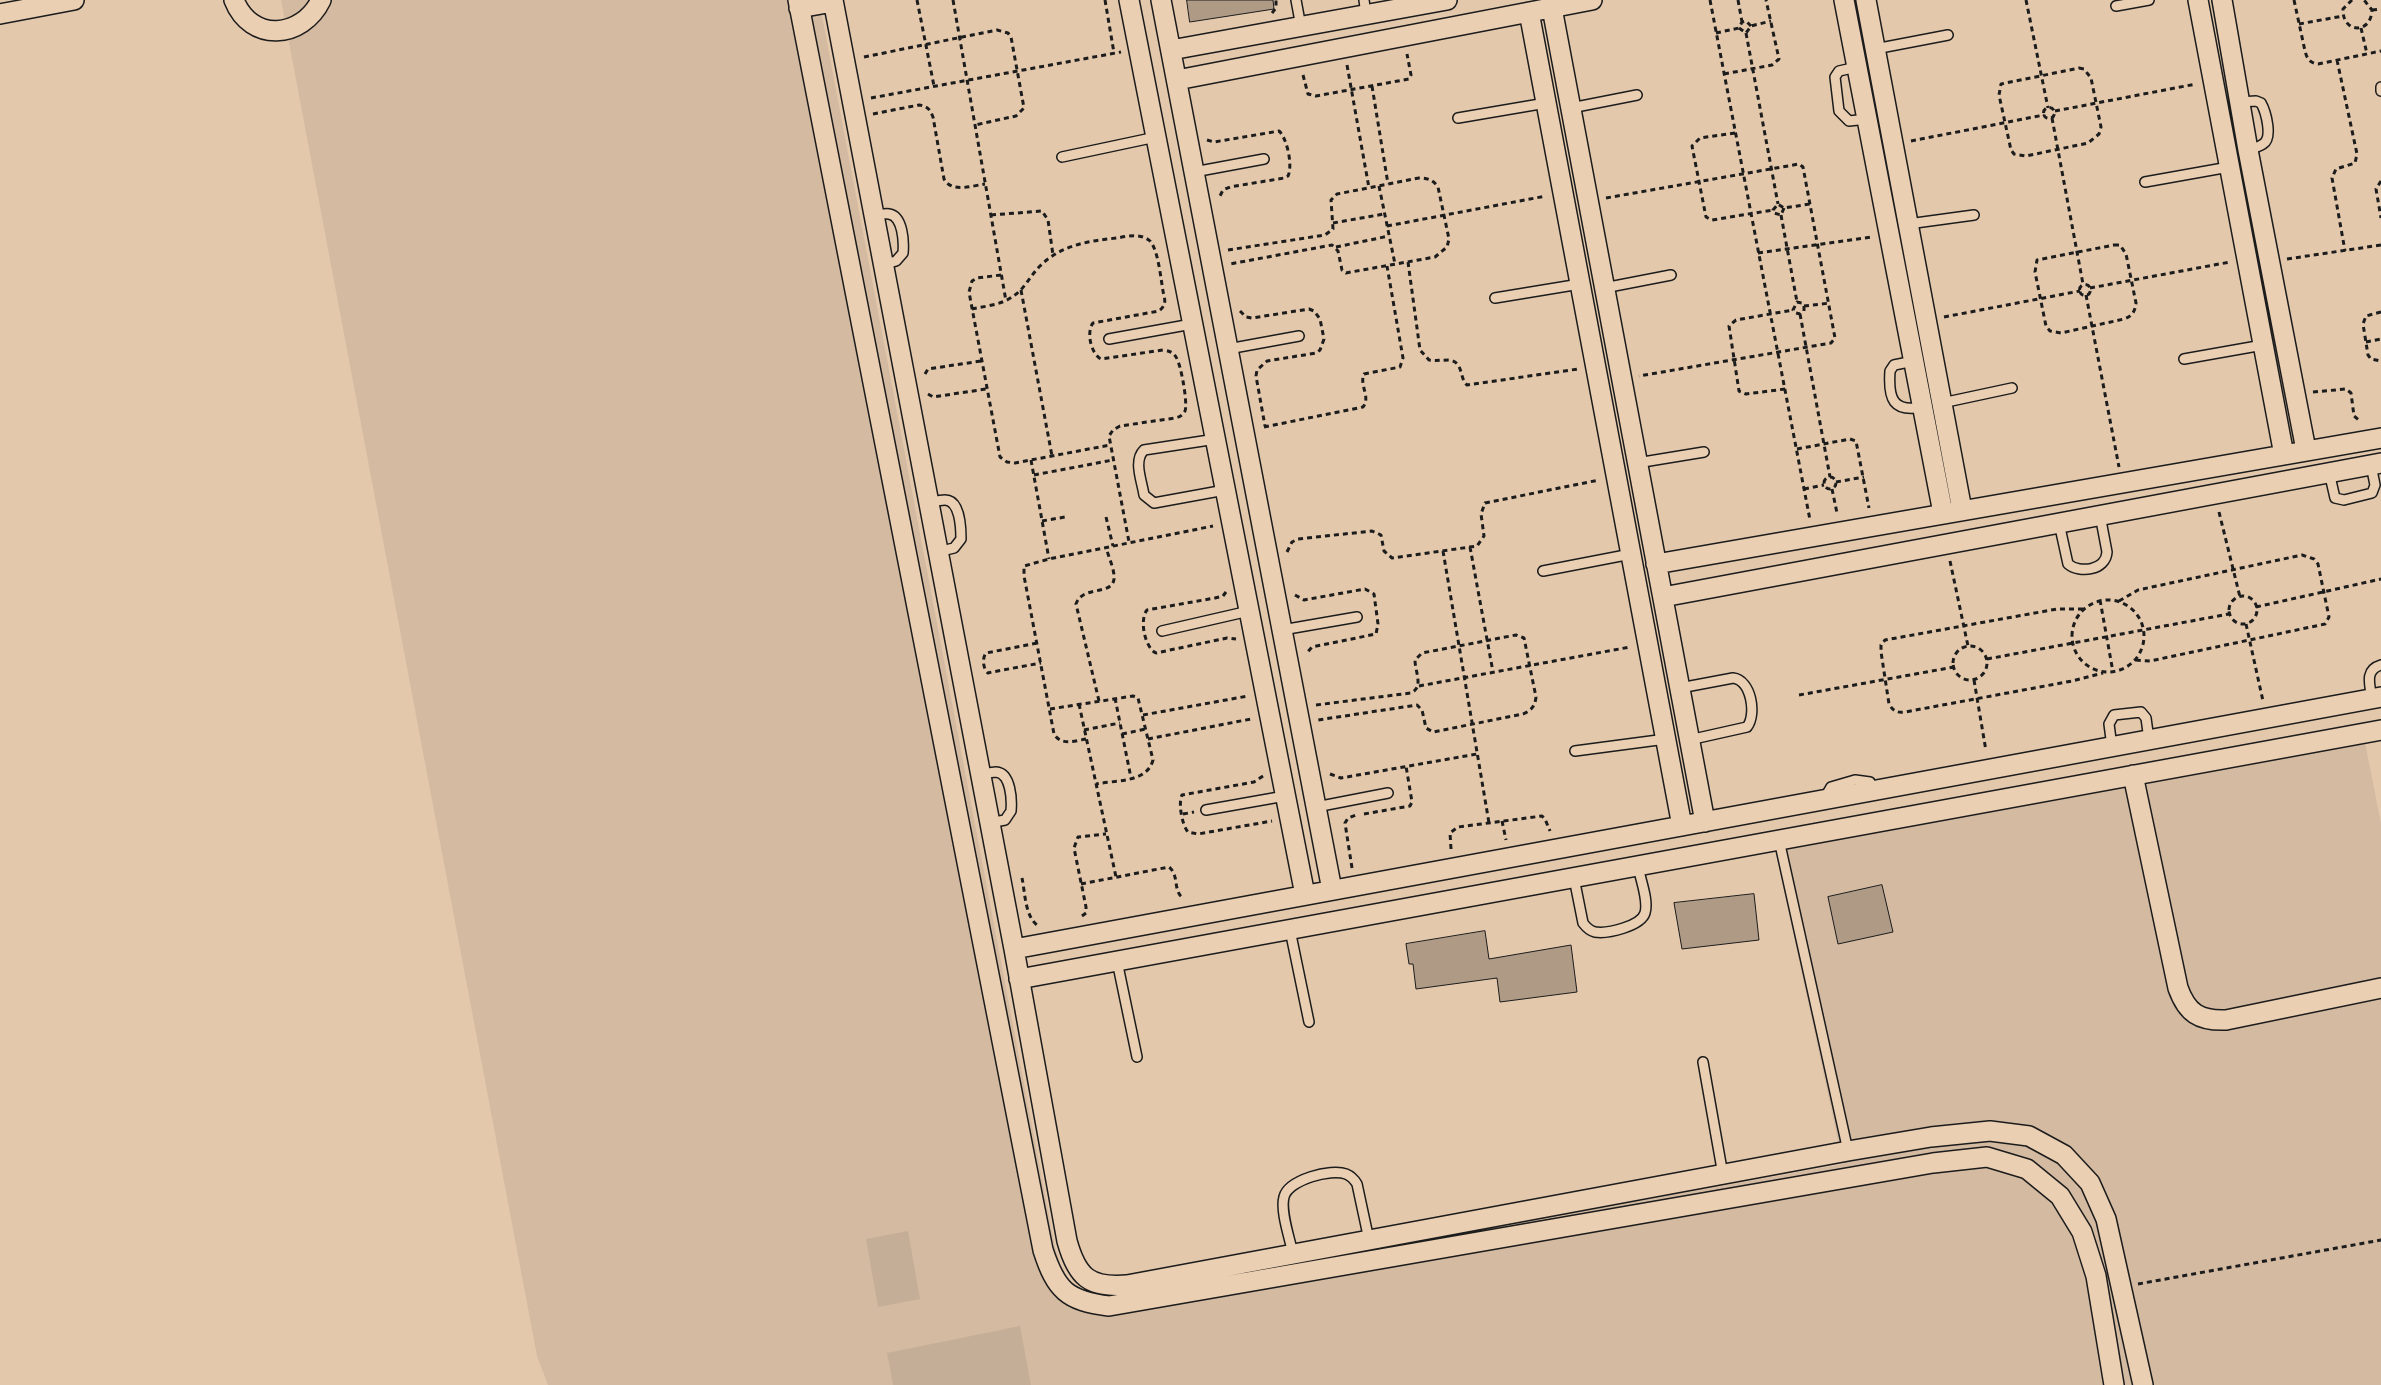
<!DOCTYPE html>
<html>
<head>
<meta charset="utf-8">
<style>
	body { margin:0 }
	canvas { display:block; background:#e3c8ac }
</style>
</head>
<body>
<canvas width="2381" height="1385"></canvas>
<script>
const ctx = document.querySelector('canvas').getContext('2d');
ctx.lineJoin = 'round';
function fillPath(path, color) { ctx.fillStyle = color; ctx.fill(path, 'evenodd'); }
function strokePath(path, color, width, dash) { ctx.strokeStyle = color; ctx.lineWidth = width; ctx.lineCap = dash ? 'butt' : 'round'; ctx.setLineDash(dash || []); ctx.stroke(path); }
fillPath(new Path2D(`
	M 281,0 L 819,0 L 1055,1247 L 1061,1266 L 1070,1281 L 1093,1295 L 1116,1296 L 1843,1164 L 1773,840 L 2363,732 L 2381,824 L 2381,1385 L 548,1385 L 537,1356 Z`), '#d3baa1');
fillPath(new Path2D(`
	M 908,1231 L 920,1299 L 878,1307 L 866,1239 Z
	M 1020,1326 L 1031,1385 L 893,1385 L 887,1353 Z`), '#c5ae97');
const building = new Path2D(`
	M 1187,0 L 1273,0 L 1274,9 L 1190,22 Z
	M 1882,885 L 1893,932 L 1838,944 L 1828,897 Z
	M 1754,894 L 1759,940 L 1682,949 L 1674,903 Z
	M 1485,931 L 1489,959 L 1571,945 L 1577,992 L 1500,1002 L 1497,978 L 1416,989 L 1413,964 L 1409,964 L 1406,944 Z`);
fillPath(building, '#af9a86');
strokePath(building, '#1c1c1c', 1);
const service = new Path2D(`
	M 1296,0 L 1301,27
	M 1364,0 L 1366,15
	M 2116,6 L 2149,0
	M 1875,49 L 1948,35
	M 1857,67 L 1839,71 L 1835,77 L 1839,111 L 1849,121 L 1867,119
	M 2381,87 L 2381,91
	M 2240,102 L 2256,101 L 2261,103 C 2266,112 2273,138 2263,144 C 2259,147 2253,148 2248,150
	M 1571,108 L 1637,95
	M 1458,118 L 1546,103
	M 1062,157 L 1156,137
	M 1194,172 L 1264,159
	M 2145,182 L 2229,167
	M 873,216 C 878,215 884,213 889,214 C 903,216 904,242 903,253 L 896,261 L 882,265
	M 1908,224 L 1974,215
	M 1604,288 L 1671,275
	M 1495,298 L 1580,284
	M 1109,339 L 1192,324
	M 1228,349 L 1299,336
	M 2184,359 L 2263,345
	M 1914,361 L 1894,365 L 1890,371 C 1888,399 1893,413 1923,407
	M 1942,403 L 2012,388
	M 1216,439 L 1144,450 C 1133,461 1142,481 1144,495 L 1154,503 L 1225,490
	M 1637,463 L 1704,452
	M 2329,472 L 2335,498 L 2344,500 L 2372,493 L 2375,485 L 2371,465
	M 928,503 C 933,502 939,500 945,500 C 960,500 961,528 961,539 L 954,548 L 937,552
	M 2059,523 L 2068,564 C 2080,574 2106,570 2107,552 L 2100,515
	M 1543,571 L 1631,554
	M 1282,630 L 1357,617
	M 1162,631 L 1249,611
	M 1680,688 L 1733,678 C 1751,680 1757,714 1747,727 L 1689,740
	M 2372,699 C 2370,685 2364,670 2381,665
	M 2112,747 L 2109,724 L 2114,715 L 2141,712 L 2146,718 L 2149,740
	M 1575,751 L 1666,739
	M 980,775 C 985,774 991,772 996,772 C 1011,773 1012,800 1011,811 L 1005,820 L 989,823
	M 1828,799 L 1827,794 L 1831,787 L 1855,780 L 1870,782 L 1873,790
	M 1316,807 L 1388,793
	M 1206,810 L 1285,796
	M 1779,840 L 1848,1151
	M 1574,878 L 1583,923 C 1586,927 1590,931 1595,932 C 1608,934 1641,926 1645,913 C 1649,900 1640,879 1638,866
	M 1290,930 L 1309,1022
	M 1117,961 L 1137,1057
	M 1703,1062 L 1723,1175
	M 1293,1254 C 1290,1239 1280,1211 1284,1197 C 1288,1180 1331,1168 1346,1174 C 1351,1176 1354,1179 1357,1184 L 1369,1240`);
const minor = new Path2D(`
	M 234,0 C 251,43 302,39 321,0
	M 798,0 L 1043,1250 C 1056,1290 1067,1301 1109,1306 L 1933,1163 L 1987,1157 L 2027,1169 L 2060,1196 L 2082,1232 L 2096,1276 L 2114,1385
	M 833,0 L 1014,949 L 1067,1241 C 1077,1277 1089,1288 1127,1285 L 1848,1151 L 1931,1137 L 1990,1131 L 2029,1136 L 2064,1155 L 2090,1183 L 2106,1219 L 2143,1385
	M 1129,0 L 1305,895
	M 1161,0 L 1332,890
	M 1844,0 L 1943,513
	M 1866,0 L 1962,510
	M 2198,0 L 2284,455
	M 2222,0 L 2248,150 L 2306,450
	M 799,8 L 833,2
	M 1552,8 L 1705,822
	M 1529,12 L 1682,826
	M 0,14 L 74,0
	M 1171,50 L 1447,0
	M 1177,80 L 1592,0
	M 1656,564 L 2381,438
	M 1663,597 L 2381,463
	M 2133,775 L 2178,988 C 2187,1013 2199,1021 2226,1020 L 2381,988
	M 1014,949 L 2381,697
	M 1019,979 L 2381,730`);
strokePath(service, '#1c1c1c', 12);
strokePath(minor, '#1c1c1c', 22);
strokePath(new Path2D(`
	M 917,0 L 934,86
	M 953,0 L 1006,301
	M 1105,0 L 1114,53
	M 1710,0 L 1810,520
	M 1738,0 L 1742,22
	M 2026,0 L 2048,108
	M 2294,0 L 2305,51 C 2307,59 2310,63 2318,64 L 2381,51
	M 2352,0 L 2343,9 C 2342,33 2371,35 2372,10 L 2364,0
	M 2372,10 L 2381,9
	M 1272,13 L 1276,8 L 1276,0
	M 2299,24 L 2343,16
	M 1751,26 L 1746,21 L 1742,22 L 1739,28 L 1746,33 L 1751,26 L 1771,21
	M 2361,28 L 2367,54
	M 1716,33 L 1739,28
	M 1746,33 L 1778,204
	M 864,57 L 997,30 L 1008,33 L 1011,37 L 1024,108 L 1016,116 L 975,125
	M 2337,60 L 2357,154 L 2355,163 L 2336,169 L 2332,178 L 2345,251
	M 1347,65 L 1369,188
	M 2079,68 L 2084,69 L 2091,78 L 2101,127 L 2099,134 L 2088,143 L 2026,156 L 2014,154 L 2011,150 L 1999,95 L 2001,84 Z
	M 1724,74 L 1772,65 L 1779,59 L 1766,0
	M 1303,75 L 1308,94 L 1316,96 L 1409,79 L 1411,75 L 1407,54
	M 1372,86 L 1388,184
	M 871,98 L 1121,52
	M2043.5 113a5.5 5.5 0 1 1 11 0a5.5 5.5 0 1 1-11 0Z
	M 2055,111 L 2196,84
	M 873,114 L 919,105 C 927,106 930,109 933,117 L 944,179 C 952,193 971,186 985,184
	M 2052,118 L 2083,284
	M 1735,133 L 1700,138 L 1692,146 L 1706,217 L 1712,220 L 1773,210
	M 1207,140 L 1214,142 L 1279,131 C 1287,138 1293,166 1288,176 L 1284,178 L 1230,187 L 1223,190 L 1219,198
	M 1911,141 L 2044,115
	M 2381,181 L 2376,189 L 2381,218
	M 1379,186 L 1395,264
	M 1606,198 L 1799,164 L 1803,167 L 1835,338 L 1831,343 L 1639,376
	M 1784,208 L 1781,215 L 1774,213 L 1773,210 L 1778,204 L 1784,208 L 1810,204
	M 991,215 L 1042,211 L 1048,220 L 1053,255
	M 1781,215 L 1797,302
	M 1333,223 L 1384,214
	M 1387,226 L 1546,196
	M 2114,245 L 2120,245 L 2126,254 L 2136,303 C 2135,312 2132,316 2124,319 L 2061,333 L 2050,331 L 2046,326 L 2035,272 L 2037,260 Z
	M 1336,247 L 1389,236
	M 1228,250 L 1325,235 L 1333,229 L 1331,200 L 1337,194 L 1419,178 C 1428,178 1433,180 1438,187 L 1449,239 L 1447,247 L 1435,257 L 1351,272 L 1346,273 L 1342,270 L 1338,251 L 1332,245 L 1230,264
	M 1758,253 L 1872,237
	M 2287,259 L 2381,245
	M 1408,262 L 1420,350 L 1429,360 C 1436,361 1442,360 1449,360 C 1464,362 1459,378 1467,385 L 1578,369
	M 1001,275 L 977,278 L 972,281 L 969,292 L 1000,457 L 1007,462 L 1015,463 L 1110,445
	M2079.5 290a5.5 5.5 0 1 1 11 0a5.5 5.5 0 1 1-11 0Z
	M 2090,288 L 2230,262
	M 1021,290 L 1052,456
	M 2086,295 L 2119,467
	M 1804,306 L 1804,311 L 1800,314 L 1796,313 L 1793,310 L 1797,302 L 1802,303 L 1804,306 L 1830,303
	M 972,309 C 985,306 1001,305 1012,297 C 1024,290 1030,276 1040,266 C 1061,245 1088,241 1117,238 C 1128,236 1141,233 1150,241 C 1159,251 1161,283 1164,296 C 1166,303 1164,307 1159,311 L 1093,323 C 1086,332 1091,354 1101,359 L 1163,350 C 1169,351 1173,352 1176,357 C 1181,364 1188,404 1185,411 C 1182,416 1179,417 1175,418 L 1120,426 L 1113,430 L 1109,436 L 1129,542
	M 1240,311 L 1246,317 L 1252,318 L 1309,309 L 1314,311 L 1320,319 L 1324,339 L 1320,350 L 1316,353 L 1267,361 L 1257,370 L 1256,376 L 1265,426
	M 2381,312 L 2366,316 L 2363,324 L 2368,355 L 2371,359 L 2381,361
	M 1800,314 L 1830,477
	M 1944,317 L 2080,291
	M 2366,342 L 2381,339
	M 925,374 L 928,369 L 981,361
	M 1785,389 L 1746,394 L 1739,391 L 1729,326 L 1736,320 L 1793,310
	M 2313,392 L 2346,389 L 2351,393 L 2354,416 L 2361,422
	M 928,394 L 933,397 L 986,389
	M 1264,427 L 1363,407 C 1371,397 1359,385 1364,374 L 1400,367 L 1403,358 L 1387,266
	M 1797,449 L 1850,439 L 1856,441 L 1869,508
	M 1031,460 L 1049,559
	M 1034,475 L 1113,460
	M1824 483a6 6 0 1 1 12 0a6 6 0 1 1-12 0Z
	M 1836,482 L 1864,477
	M 1804,489 L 1824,485
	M 1832,489 L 1837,513
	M 2219,512 L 2240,597
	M 1106,517 L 1113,546
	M 1042,521 L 1065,517
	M 1470,547 L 1493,672
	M 1443,551 L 1489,823
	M 1287,552 L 1292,542 L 1298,539 L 1372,531 L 1381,535 L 1384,551 L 1392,558 L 1477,546 L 1484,536 L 1481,514 L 1485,503 L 1599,480
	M 1950,561 L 1968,646
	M 1226,592 L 1223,596 L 1215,598 L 1147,610 C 1139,620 1145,648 1156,653 L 1227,638 L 1236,639
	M 1295,595 L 1304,600 L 1365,589 L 1374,594 L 1378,624 L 1376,634 L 1312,647 L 1306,654
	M2229 610a14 14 0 1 1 28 0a14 14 0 1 1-28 0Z
	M2072 636a36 36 0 1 1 72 0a36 36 0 1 1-72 0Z
	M 2100,600 L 2113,672
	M 2119,601 L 2138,590 L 2302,555 L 2314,559 L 2318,564 L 2329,617 L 2325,624 L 2150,661 L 2135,660
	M 2256,607 L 2381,579
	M 2083,609 L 2057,609 L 1885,640 L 1881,645 L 1881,652 L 1889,704 C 1893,711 1897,713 1905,712 L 2072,681 L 2103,673
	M 2246,624 L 2263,701
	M 1037,643 L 986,653 C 982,658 983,669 988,673 L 992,672 L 1041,663
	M1953 663a17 17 0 1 1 34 0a17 17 0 1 1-34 0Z
	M 1987,659 L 2229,614
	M 1974,680 L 1986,751
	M 1419,686 L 1630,647
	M 1799,695 L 1954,667
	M 1115,698 L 1131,778
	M 1099,701 L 1076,604 C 1082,585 1112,596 1114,579 C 1115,570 1108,556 1106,547
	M 1079,704 L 1116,877
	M 1316,705 L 1411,693 C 1424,687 1415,672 1415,660 L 1422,653 L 1516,635 L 1524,638 L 1536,697 C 1535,706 1532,710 1523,714 L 1433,732 L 1426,728 L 1422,710 L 1417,705 L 1318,720
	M 1050,709 L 1133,696 L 1138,698 L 1153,760 C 1147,783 1116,780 1096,784
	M 1143,715 L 1248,696
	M 1084,730 L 1120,723
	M 1122,734 L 1146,729
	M 1086,739 C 1075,741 1061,746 1054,734 L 1024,576 L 1024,566 L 1049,559 L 1213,526
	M 1148,739 L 1251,719
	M 1330,774 L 1341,778 L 1477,754
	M 1263,776 L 1254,782 L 1182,795 C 1178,803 1182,825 1188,832 L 1198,834 L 1272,821
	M 1183,814 L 1194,812
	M 1364,814 L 1410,806 L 1412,802 L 1406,766
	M 1502,821 L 1506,840
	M 1451,849 L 1450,833 L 1458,827 L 1542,816 L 1545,819 L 1550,831
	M 1352,868 L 1345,823 L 1348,818 L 1356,815
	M 1022,878 C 1025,892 1025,916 1037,925
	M 1081,884 L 1169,867 C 1180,876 1172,891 1184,899
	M 1082,916 L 1086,913 L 1086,907 L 1074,848 L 1078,837 L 1106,834
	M 2138,1284 L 2381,1240`), '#1c1c1c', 3, [5, 4]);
strokePath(service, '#ebcfb2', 9);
strokePath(minor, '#ebcfb2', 19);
</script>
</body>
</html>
